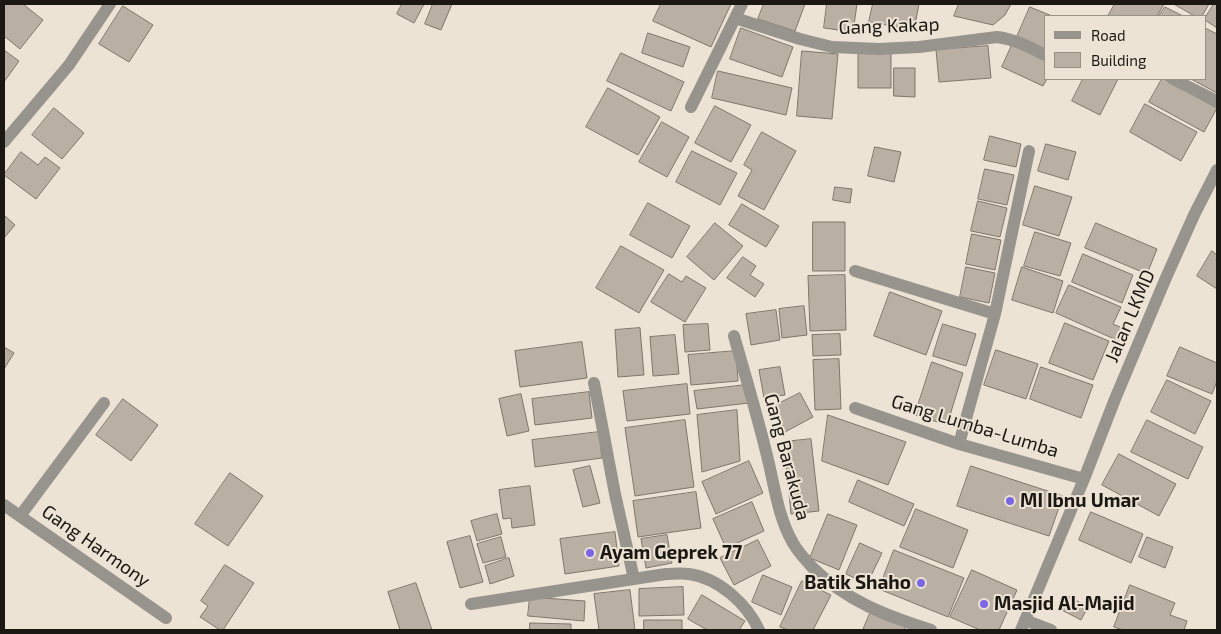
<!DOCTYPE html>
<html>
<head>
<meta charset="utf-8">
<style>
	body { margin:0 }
	#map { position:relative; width:1221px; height:634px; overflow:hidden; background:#ede3d5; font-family:"Exo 2",sans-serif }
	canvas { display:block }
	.frame { position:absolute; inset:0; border:5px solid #1b1813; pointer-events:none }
	.legend { position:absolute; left:1044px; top:15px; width:162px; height:65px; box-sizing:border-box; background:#ede3d5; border:1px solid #999287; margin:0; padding:6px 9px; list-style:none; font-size:15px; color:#1b1813 }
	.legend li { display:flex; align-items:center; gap:10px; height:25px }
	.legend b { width:25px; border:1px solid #999287 }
</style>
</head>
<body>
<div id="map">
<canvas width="1221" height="634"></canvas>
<div class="frame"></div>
<ul class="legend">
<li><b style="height:6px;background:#97938d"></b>Road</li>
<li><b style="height:14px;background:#b9b0a3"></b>Building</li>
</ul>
</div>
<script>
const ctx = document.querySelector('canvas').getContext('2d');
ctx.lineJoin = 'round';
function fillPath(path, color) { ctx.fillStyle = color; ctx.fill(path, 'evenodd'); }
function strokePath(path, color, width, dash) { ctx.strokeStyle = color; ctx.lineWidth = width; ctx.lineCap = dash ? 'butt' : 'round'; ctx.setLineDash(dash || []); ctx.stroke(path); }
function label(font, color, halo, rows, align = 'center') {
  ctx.font = font + ' "Exo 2",sans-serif'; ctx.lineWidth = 4; ctx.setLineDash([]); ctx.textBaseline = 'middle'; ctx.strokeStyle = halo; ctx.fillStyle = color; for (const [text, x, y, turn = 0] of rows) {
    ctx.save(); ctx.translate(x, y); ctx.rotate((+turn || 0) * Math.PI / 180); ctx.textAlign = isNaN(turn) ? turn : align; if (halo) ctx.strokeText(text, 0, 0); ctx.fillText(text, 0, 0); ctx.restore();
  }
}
const building = new Path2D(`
	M 4,4 L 23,4 L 43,20 L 20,49 L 4,36 Z
	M 402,4 L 424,4 L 414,23 L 397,14 Z
	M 433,4 L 452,4 L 441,30 L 425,24 Z
	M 661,4 L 731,4 L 711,47 L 653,21 Z
	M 764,4 L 805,4 L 795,31 L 758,19 Z
	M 827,4 L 857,4 L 853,32 L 824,28 Z
	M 873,4 L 919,4 L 914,30 L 869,22 Z
	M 959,4 L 1011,4 L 1005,15 L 993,25 L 954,16 Z
	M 1115,4 L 1164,4 L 1157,16 L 1108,16 Z
	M 1174,4 L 1209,4 L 1202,16 L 1195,16 Z
	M 1214,4 L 1217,4 L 1217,28 L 1205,20 L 1205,18 Z
	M 123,6 L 153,25 L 129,62 L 99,44 Z
	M 1030,7 L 1052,16 L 1045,16 L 1045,52 L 1016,39 Z
	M 1165,7 L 1183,16 L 1159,16 Z
	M 741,28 L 793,47 L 782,77 L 730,59 Z
	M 1205,28 L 1217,34 L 1217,93 L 1191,79 L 1205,79 Z
	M 648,33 L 690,47 L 683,67 L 642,53 Z
	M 1012,45 L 1045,60 L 1045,79 L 1047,79 L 1043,86 L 1002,67 Z
	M 988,46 L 991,78 L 939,82 L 936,50 Z
	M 4,50 L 19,61 L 4,82 Z
	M 802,51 L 838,54 L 832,119 L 797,116 Z
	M 621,53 L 684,82 L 671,111 L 607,81 Z
	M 891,53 L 891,88 L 858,88 L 858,54 Z
	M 894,68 L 915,68 L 915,97 L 894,96 Z
	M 718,71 L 792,88 L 786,115 L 712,98 Z
	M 1083,79 L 1118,79 L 1100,115 L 1072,101 Z
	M 1162,79 L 1164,79 L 1217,108 L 1204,132 L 1149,102 Z
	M 608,88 L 660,117 L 638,155 L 586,127 Z
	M 1145,104 L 1197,132 L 1181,161 L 1130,132 Z
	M 715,106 L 751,125 L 731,162 L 695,143 Z
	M 54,108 L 84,133 L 62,159 L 32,135 Z
	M 662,122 L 689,137 L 667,177 L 639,162 Z
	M 762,132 L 796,151 L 764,210 L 738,196 L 752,170 L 744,165 Z
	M 990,136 L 1021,144 L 1016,167 L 984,160 Z
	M 1046,144 L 1076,152 L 1068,180 L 1038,171 Z
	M 875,147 L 901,152 L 894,182 L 868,176 Z
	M 692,151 L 737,173 L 720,205 L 676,182 Z
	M 21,152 L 38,165 L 45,157 L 60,168 L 36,199 L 4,175 Z
	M 985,169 L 1014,175 L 1007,205 L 978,199 Z
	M 1035,186 L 1072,197 L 1059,236 L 1023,225 Z
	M 835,187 L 852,189 L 850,203 L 833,200 Z
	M 978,201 L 1007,208 L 1000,237 L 971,231 Z
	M 648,203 L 690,226 L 672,258 L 630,235 Z
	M 742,204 L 779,226 L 766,247 L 729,225 Z
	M 4,215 L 15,225 L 4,238 Z
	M 813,222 L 845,222 L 845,271 L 813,271 Z
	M 715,223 L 743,246 L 714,280 L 687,257 Z
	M 1096,223 L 1157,249 L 1147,274 L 1085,248 Z
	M 1035,232 L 1071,243 L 1060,276 L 1024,266 Z
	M 972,234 L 1001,240 L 995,270 L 966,264 Z
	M 621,246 L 664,270 L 639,313 L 596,288 Z
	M 1212,251 L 1217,255 L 1217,289 L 1197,276 Z
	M 1083,254 L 1133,275 L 1122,303 L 1072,282 Z
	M 743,257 L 756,266 L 750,275 L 764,284 L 755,297 L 727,278 Z
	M 966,267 L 995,273 L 989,303 L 960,297 Z
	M 1022,267 L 1063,281 L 1053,313 L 1012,300 Z
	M 669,274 L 682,282 L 686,276 L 706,288 L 685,322 L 651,302 Z
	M 845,275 L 846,330 L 810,331 L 808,276 Z
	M 1069,285 L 1121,307 L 1113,324 L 1127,330 L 1121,342 L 1056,313 Z
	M 890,292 L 942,311 L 926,355 L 874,336 Z
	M 804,306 L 807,335 L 782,338 L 779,309 Z
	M 776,310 L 780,340 L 751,345 L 746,314 Z
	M 1065,323 L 1109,341 L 1093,380 L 1049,363 Z
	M 708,324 L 710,350 L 685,352 L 683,325 Z
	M 943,324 L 976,334 L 966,366 L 933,356 Z
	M 640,328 L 644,375 L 618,377 L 615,330 Z
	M 840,334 L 841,355 L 813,356 L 812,335 Z
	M 675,335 L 679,374 L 653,376 L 650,337 Z
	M 582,342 L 587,378 L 520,387 L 515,351 Z
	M 4,347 L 14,353 L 4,369 Z
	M 1180,347 L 1217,363 L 1217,381 L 1212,394 L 1167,376 Z
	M 996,350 L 1038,364 L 1026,399 L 984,385 Z
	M 736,351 L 738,381 L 691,385 L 688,355 Z
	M 839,359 L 841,409 L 815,410 L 813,360 Z
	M 932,362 L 963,373 L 947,425 L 915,415 Z
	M 780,367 L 785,395 L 764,398 L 759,370 Z
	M 1041,367 L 1093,385 L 1081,418 L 1030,399 Z
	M 1167,380 L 1211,401 L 1195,434 L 1151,412 Z
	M 687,384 L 690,414 L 627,421 L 623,391 Z
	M 746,385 L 749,403 L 697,409 L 694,391 Z
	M 589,392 L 592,418 L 535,425 L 532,399 Z
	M 800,393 L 813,417 L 785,432 L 772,407 Z
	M 521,394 L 529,431 L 507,436 L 499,399 Z
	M 123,399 L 158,425 L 131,461 L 96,435 Z
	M 737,410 L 740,461 L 702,472 L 697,415 Z
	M 828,415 L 906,442 L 888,485 L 822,461 Z
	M 685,420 L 694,487 L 635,496 L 625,428 Z
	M 1147,420 L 1203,447 L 1188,479 L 1131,452 Z
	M 599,432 L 602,458 L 535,467 L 532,440 Z
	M 811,439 L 819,511 L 791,514 L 784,442 Z
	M 1119,454 L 1176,484 L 1159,516 L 1102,485 Z
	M 749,461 L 763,493 L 716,514 L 702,482 Z
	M 590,466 L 600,503 L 583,507 L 573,470 Z
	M 971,466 L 1063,496 L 1049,536 L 957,506 Z
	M 230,473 L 263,496 L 228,546 L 195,524 Z
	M 858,480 L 914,504 L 904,526 L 849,502 Z
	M 530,486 L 535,525 L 512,528 L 511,518 L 503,519 L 499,490 Z
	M 696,492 L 701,528 L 638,537 L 633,501 Z
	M 752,502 L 764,531 L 726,548 L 713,519 Z
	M 916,509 L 968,530 L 953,568 L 900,547 Z
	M 1091,512 L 1143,534 L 1131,563 L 1079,540 Z
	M 497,514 L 502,534 L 477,541 L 471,521 Z
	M 828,514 L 857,525 L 839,570 L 810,558 Z
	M 615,532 L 619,566 L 565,574 L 560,539 Z
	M 667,535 L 672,563 L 646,568 L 641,539 Z
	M 470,536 L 483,582 L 460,588 L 447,542 Z
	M 501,537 L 506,557 L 483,563 L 477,544 Z
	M 1147,537 L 1173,547 L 1165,568 L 1139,557 Z
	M 758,540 L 771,566 L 734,585 L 720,558 Z
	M 860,543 L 882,553 L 867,584 L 846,574 Z
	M 894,550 L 964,578 L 948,617 L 879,589 Z
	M 509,558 L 514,576 L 490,584 L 485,566 Z
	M 225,565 L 254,583 L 223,630 L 220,630 L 200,617 L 208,606 L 201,601 Z
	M 972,570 L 1017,590 L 999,630 L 980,630 L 950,617 Z
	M 763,575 L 792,587 L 781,615 L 752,602 Z
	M 802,581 L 831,595 L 813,630 L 788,630 L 780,627 Z
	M 416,583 L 432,630 L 400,630 L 388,592 Z
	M 1130,585 L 1175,603 L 1170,615 L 1187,621 L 1184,630 L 1123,630 L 1114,627 Z
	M 683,587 L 684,615 L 639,616 L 639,589 Z
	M 630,590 L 635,630 L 599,630 L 594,594 Z
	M 702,595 L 745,621 L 739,630 L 707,630 L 688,619 Z
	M 1066,595 L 1088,607 L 1081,620 L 1058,608 Z
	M 530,597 L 585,601 L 584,621 L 528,616 Z
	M 871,611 L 906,626 L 904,630 L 863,630 Z
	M 644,620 L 682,620 L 682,630 L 644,630 Z
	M 530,623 L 571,624 L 571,630 L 530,630 Z`);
fillPath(building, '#b9b0a3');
strokePath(building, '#7e766a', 1);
strokePath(new Path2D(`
	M 735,18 L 800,39 L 832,47 L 879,49 L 919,47 L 997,37 C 1015,39 1029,47 1045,55
	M 1173,79 L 1217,101
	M 691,107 L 742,4
	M 4,142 L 69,65 L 110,4
	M 855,271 L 995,314 L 959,444
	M 995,314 L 1029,151
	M 734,336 C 746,378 759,421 769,464 C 775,490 779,519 793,543 C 798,552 805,559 812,567 C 846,601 887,616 931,630
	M 594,383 L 615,494 L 634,579
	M 855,408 L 959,444 L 1084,479
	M 4,505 L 166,618
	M 20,516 L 104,403
	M 471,604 L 666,574 C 673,574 681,573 689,574 C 719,578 747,604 759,630
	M 1025,620 L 1051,630
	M 1021,630 L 1084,479 L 1115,399 L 1165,280 L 1194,215 L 1217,170`), '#97938d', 12);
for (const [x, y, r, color] of [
	[1010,501,5,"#7c67e3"],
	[590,553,5,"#7c67e3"],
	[921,583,5,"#7c67e3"],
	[984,604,5,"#7c67e3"]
]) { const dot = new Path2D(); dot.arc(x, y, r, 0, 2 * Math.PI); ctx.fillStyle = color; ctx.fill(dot); strokePath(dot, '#ede3d5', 2); }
label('19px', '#1b1813', '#ede3d5', [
	["Gang Kakap",889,26,-2],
	["Jalan LKMD",1130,316,-67],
	["Gang Lumba-Lumba",975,426,17],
	["Gang Barakuda",787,457,75],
	["Gang Harmony",96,546,35]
]);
label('bold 19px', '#1b1813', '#ede3d5', [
	["MI Ibnu Umar",1020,501],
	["Ayam Geprek 77",600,553],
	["Batik Shaho",911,583,"right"],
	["Masjid Al-Majid",994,604]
], 'left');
</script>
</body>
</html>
